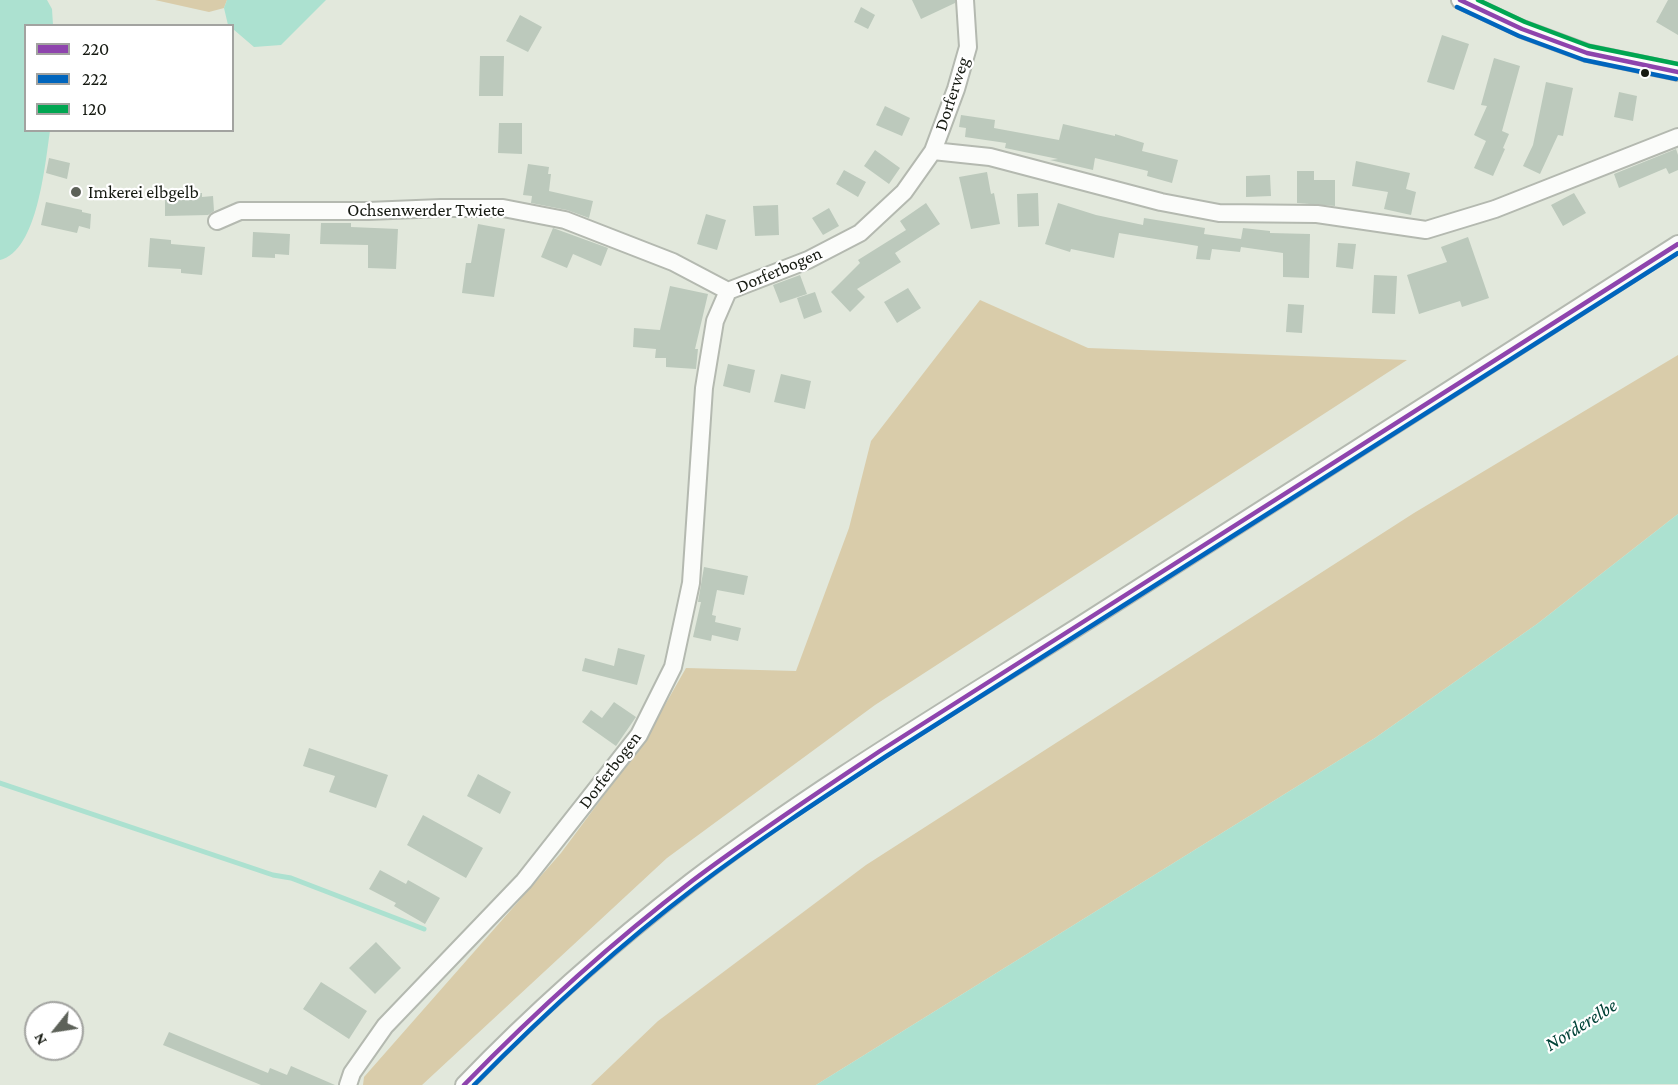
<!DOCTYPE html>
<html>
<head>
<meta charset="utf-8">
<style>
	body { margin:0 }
	#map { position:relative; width:1678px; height:1085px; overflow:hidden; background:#e2e8dc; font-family:"Crimson Pro",serif }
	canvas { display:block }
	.legend { position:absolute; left:24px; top:24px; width:210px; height:108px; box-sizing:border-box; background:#fff; border:2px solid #a2a3a0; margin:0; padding:8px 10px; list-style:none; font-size:18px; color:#161a12 }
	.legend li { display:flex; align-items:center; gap:12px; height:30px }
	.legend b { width:30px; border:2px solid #a2a3a0 }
	.north { position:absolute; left:24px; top:1001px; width:60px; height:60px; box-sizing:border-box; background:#fff; border:2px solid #a2a3a0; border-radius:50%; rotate:240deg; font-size:16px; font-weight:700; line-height:24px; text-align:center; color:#161a12 }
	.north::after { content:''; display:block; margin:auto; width:21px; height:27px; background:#5d6259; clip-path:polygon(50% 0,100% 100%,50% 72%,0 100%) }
</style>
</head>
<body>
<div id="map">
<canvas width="1678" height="1085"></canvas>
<ul class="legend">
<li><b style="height:8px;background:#8e44ad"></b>220</li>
<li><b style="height:8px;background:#0065bd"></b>222</li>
<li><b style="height:8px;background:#00a651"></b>120</li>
</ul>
<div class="north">N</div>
</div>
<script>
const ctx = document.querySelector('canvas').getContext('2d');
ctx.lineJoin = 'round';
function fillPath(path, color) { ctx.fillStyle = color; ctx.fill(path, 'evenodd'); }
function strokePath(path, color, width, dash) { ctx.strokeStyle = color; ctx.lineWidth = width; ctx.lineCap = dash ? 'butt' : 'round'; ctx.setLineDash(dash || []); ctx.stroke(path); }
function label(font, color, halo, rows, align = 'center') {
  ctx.font = font + ' "Crimson Pro",serif'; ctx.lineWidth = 4.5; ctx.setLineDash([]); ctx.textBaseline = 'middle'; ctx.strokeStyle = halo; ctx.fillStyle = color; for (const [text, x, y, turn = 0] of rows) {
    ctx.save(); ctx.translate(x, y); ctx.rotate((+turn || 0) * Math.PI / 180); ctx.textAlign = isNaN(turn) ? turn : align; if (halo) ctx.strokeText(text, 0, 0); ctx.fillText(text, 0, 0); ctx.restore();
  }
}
fillPath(new Path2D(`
	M 155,0 L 227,0 L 224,8 L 209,12 Z
	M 980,300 L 1088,348 L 1407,360 L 875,705 L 667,858 L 422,1085 L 363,1085 L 364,1077 L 561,853 L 645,740 L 686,668 L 796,671 L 849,528 L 871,441 Z
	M 1678,355 L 1678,514 L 1537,624 L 1375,738 L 816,1085 L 591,1085 L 658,1021 L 866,865 L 1414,513 Z`), '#d9ccaa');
fillPath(new Path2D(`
	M 0,0 L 47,0 L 52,9 L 53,25 L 26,26 L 26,130 L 50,131 C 45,163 38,251 0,260 Z
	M 227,0 L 326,0 L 281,45 L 254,47 L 233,29 L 232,26 L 228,25 L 224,8 Z
	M 1678,514 L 1678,1084 L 816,1085 L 1375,738 L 1537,624 Z`), '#ace1d0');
strokePath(new Path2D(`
	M 0,783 L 273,875 L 291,878 L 424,929`), '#ace1d0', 5);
fillPath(new Path2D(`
	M 912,0 L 955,0 L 955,3 L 921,19 Z
	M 1668,0 L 1678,0 L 1678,35 L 1656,22 Z
	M 861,7 L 875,15 L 868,29 L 854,22 Z
	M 520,15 L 542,27 L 528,52 L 506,41 Z
	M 1442,35 L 1469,44 L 1454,90 L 1427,82 Z
	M 480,56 L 504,56 L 503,96 L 479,96 Z
	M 1494,58 L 1520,66 L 1502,131 L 1509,134 L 1503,148 L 1505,149 L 1493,176 L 1474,168 L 1486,141 L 1474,135 L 1487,106 L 1481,105 Z
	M 1546,82 L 1573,88 L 1563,136 L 1558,135 L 1540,174 L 1523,166 L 1533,145 Z
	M 1619,92 L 1637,96 L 1633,121 L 1614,117 Z
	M 885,106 L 910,118 L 902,136 L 876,125 Z
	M 961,115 L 995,120 L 994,128 L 1059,140 L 1063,124 L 1115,136 L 1115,134 L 1144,143 L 1142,151 L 1178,160 L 1172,183 L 1147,176 L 1148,171 L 1095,158 L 1093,170 L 1050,160 L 1058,159 L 1005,148 L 1006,143 L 965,137 L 966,128 L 959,127 Z
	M 499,123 L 522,123 L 522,154 L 498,153 Z
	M 1676,149 L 1678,155 L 1678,170 L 1669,174 L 1666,168 L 1619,188 L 1614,174 Z
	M 875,150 L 900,168 L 889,184 L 864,166 Z
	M 49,158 L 70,163 L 67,179 L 46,173 Z
	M 1356,161 L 1410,173 L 1406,189 L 1416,192 L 1411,215 L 1384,209 L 1388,192 L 1352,186 Z
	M 528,164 L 549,167 L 548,174 L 551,174 L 549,191 L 593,201 L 589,218 L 567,210 L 531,203 L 532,196 L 523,195 Z
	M 844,170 L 866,182 L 858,197 L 836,184 Z
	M 1297,171 L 1314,171 L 1314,180 L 1335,180 L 1335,206 L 1297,203 Z
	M 987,172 L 991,194 L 994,193 L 1000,224 L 971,229 L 959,177 Z
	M 1270,175 L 1271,196 L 1246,197 L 1246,176 Z
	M 187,193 L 202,193 L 202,197 L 213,196 L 214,211 L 208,215 L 165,216 L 165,198 L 187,197 Z
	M 1038,193 L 1039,226 L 1018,227 L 1017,194 Z
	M 1574,193 L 1586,213 L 1563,226 L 1551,205 Z
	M 46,202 L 82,210 L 82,212 L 91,214 L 90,229 L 79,226 L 77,233 L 41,225 Z
	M 926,203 L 940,224 L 895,253 L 901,262 L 857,289 L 865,297 L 850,312 L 831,292 L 860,263 L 858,260 L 906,230 L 900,221 Z
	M 1058,203 L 1096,215 L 1143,225 L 1144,218 L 1205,228 L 1204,234 L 1241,239 L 1243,228 L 1270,231 L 1270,233 L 1310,234 L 1309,278 L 1283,277 L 1283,253 L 1241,247 L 1240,252 L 1212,249 L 1210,260 L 1196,259 L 1198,246 L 1119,233 L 1114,258 L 1071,249 L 1070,252 L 1045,244 Z
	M 778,205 L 779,235 L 755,236 L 753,206 Z
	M 829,208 L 839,226 L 823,235 L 812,218 Z
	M 706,214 L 726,220 L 717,250 L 697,244 Z
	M 321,223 L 351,223 L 351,227 L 398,229 L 396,269 L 368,268 L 368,245 L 320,244 Z
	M 478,224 L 505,229 L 494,297 L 462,293 L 466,263 L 471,263 Z
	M 553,228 L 608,248 L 601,266 L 573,254 L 567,268 L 541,257 Z
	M 253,232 L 290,234 L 289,255 L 275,254 L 275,258 L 252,257 Z
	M 1468,237 L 1489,298 L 1462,307 L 1460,301 L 1419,314 L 1407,275 L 1447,262 L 1441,247 Z
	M 150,238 L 171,240 L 171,244 L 205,247 L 202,275 L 181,273 L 181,269 L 148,267 Z
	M 1338,243 L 1356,244 L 1353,269 L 1336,267 Z
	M 800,275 L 807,294 L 780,303 L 773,285 Z
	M 1374,275 L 1397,276 L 1395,314 L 1372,313 Z
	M 670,286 L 708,294 L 695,349 L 698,349 L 696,369 L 666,367 L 666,358 L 655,358 L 656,349 L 633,347 L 634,328 L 660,330 Z
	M 908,288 L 921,308 L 897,323 L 884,302 Z
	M 815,292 L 822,312 L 804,319 L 797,298 Z
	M 1288,304 L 1304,305 L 1302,333 L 1286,332 Z
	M 728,364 L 755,370 L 750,393 L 723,386 Z
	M 781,374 L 811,381 L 805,409 L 774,402 Z
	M 704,567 L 748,576 L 744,595 L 717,590 L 712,615 L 716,616 L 715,622 L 741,628 L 738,641 L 712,635 L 711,641 L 693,637 L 701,602 L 698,602 Z
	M 618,648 L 645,655 L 637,685 L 582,671 L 585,658 L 614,666 Z
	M 614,702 L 636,717 L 616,746 L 582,722 L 591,710 L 602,718 Z
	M 309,748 L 388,775 L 376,808 L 329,792 L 335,776 L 303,766 Z
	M 478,774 L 511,792 L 500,814 L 467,796 Z
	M 423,815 L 483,848 L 466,878 L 407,845 Z
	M 380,870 L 406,884 L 408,880 L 440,898 L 425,924 L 394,906 L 396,903 L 369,889 Z
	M 376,942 L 401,968 L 375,994 L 349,968 Z
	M 321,982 L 367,1011 L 349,1039 L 303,1009 Z
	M 169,1032 L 268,1073 L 270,1068 L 287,1075 L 291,1066 L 335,1085 L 261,1085 L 163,1045 Z`), '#bcc9bc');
const minor = new Path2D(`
	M 1460,0 L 1522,29 L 1587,53 L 1678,72
	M 933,151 L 956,89 L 968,47 L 965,0
	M 217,221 L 240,211 L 368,211 L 441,208 L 503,208 L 565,220 L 673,262 L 728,291
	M 348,1085 L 352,1073 L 385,1026 L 524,881 L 639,735 L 673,667 L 691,583 L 704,388 L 715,321 L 728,291 L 808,260 L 860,233 L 904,192 L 933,151 L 990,157 L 1161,202 L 1219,213 L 1317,214 L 1426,230 L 1495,209 L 1678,137
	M 464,1085 C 534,1012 611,944 691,882 C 813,789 946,710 1076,628 C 1277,500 1477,372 1678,244`);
strokePath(minor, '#b4b9b0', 20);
strokePath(minor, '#fbfcfa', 16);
strokePath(new Path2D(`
	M 1460,0 L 1522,29 L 1587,53 L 1678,72
	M 464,1085 C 535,1012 611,943 692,881 C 753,835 817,793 880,751 L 1678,244`), '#8e44ad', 4.5);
strokePath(new Path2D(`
	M 1457,7 L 1519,36 L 1584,60 L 1676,79
	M 474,1085 C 544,1014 617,947 696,887 C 757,841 821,799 885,757 L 1678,253`), '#0065bd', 4.5);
strokePath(new Path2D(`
	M 1478,0 L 1525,22 L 1589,46 L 1678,64`), '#00a651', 4.5);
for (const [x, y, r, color] of [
	[1645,73,5,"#161a12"],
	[76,192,6,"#5d6259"]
]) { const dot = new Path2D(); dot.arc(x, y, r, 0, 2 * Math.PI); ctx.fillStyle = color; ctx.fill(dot); strokePath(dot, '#fff', 2); }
label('18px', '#161a12', '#fff', [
	["Dorferweg",952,94,-72],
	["Ochsenwerder Twiete",426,210],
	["Dorferbogen",779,270,-23],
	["Dorferbogen",610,770,-53]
]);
label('18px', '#161a12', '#fff', [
	["Imkerei elbgelb",88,192]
], 'left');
label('italic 20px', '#004237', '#fff', [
	["Norderelbe",1581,1025,-32]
]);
</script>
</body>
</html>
